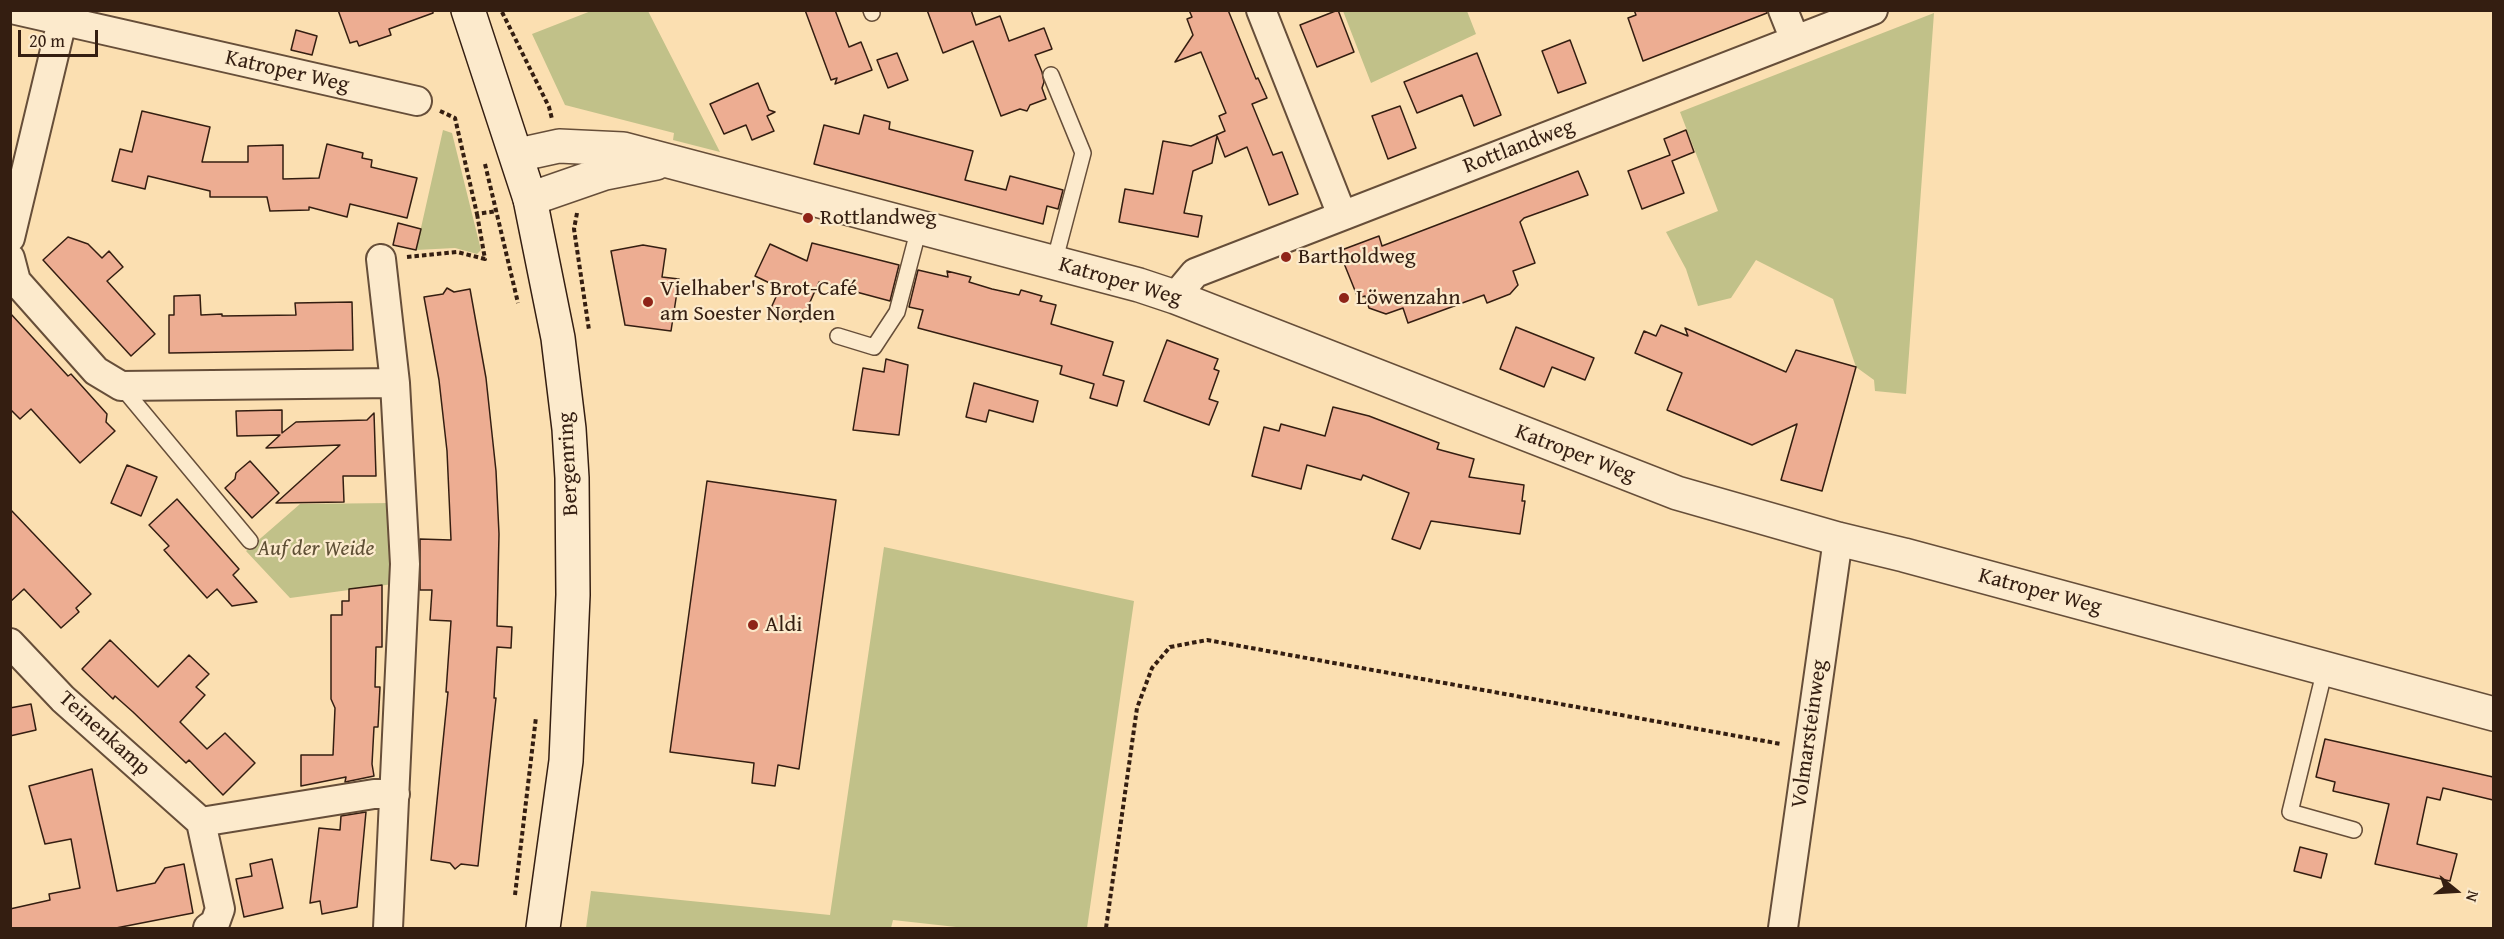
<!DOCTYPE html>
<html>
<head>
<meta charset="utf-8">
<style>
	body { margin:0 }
	#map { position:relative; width:2504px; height:939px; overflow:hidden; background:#fbdfb1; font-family:"Gentium Book Plus",serif }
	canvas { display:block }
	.frame { position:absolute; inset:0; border:12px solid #341e11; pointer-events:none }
	.north { position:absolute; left:2426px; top:861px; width:60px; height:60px; -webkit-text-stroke:4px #fceacc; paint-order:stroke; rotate:108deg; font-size:16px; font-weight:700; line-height:24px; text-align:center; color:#341e11 }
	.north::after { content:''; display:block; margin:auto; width:21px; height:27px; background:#341e11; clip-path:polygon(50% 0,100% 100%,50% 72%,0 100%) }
	.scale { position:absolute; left:18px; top:30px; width:80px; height:27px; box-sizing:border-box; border:3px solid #341e11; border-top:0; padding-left:8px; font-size:18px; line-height:21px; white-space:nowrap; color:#341e11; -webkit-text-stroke:4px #fceacc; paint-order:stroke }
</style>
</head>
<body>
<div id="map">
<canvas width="2504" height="939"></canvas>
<div class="frame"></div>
<div class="north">N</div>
<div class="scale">20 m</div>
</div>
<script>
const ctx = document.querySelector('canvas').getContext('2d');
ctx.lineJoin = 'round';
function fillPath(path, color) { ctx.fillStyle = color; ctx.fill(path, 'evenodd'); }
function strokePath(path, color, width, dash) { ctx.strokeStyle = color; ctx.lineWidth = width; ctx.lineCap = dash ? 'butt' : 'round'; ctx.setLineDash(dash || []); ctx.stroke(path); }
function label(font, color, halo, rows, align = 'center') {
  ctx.font = font + ' "Gentium Book Plus",serif'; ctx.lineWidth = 4.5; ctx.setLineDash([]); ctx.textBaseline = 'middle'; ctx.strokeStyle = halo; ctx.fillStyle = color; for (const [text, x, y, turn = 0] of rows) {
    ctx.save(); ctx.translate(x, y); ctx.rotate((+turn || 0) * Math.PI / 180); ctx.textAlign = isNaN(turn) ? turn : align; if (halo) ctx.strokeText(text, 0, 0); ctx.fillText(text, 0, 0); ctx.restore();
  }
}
fillPath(new Path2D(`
	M 591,11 L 648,11 L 720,152 L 673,140 L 674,133 L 565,105 L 532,34 Z
	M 1343,11 L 1467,11 L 1476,34 L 1371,83 Z
	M 1934,13 L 1906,394 L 1875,391 L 1874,380 L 1856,367 L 1833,299 L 1756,260 L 1731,298 L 1698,306 L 1686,269 L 1666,232 L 1718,211 L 1680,112 Z
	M 443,130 L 452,133 L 481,250 L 477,254 L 455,248 L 416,250 Z
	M 392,503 L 393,584 L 290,598 L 246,551 L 300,504 Z
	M 884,547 L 1134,601 L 1087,928 L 965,928 L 893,920 L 891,928 L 586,928 L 591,891 L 830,915 Z`), '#c1c189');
const building = new Path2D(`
	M 338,10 L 433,10 L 433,13 L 389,29 L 391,35 L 359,46 L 357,41 L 350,43 Z
	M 805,10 L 835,10 L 849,47 L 861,42 L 872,70 L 835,84 L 837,78 L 831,80 Z
	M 927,10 L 971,10 L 976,25 L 1000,16 L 1009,41 L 1044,28 L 1052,49 L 1035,55 L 1042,72 L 1044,82 L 1042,88 L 1046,99 L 1030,105 L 1027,111 L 1020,109 L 1001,116 L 973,41 L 943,53 Z
	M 1189,10 L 1228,10 L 1256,79 L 1258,78 L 1267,98 L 1252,104 L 1273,155 L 1282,152 L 1298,194 L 1269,205 L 1247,147 L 1225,157 L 1217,136 L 1212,163 L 1193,171 L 1184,213 L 1202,216 L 1198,237 L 1119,222 L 1125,189 L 1153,194 L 1163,141 L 1191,146 L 1225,131 L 1219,116 L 1226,113 L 1201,52 L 1175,62 L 1193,35 L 1187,19 L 1192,17 Z
	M 1338,10 L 1354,52 L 1317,67 L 1300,25 Z
	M 1634,10 L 1767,10 L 1767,13 L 1643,61 L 1628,18 L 1636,15 Z
	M 296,30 L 317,36 L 312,55 L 291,50 Z
	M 1570,40 L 1586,83 L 1558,93 L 1542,51 Z
	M 897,53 L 908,80 L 888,88 L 877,60 Z
	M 1477,53 L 1501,115 L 1474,126 L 1462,95 L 1417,113 L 1404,82 Z
	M 758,83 L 769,110 L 775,112 L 767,116 L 774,131 L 752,140 L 746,125 L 724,134 L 710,104 Z
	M 1400,106 L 1416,148 L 1388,159 L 1372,116 Z
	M 142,111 L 210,127 L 202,162 L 248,162 L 248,146 L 283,145 L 283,179 L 319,178 L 327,144 L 363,153 L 362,158 L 372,160 L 371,167 L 417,178 L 407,218 L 350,204 L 347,217 L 309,207 L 309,210 L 270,211 L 267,197 L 210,197 L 210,191 L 148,176 L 145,189 L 112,181 L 120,149 L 132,152 Z
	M 864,115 L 890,122 L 889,129 L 973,151 L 965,180 L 1006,190 L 1010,176 L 1063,190 L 1058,209 L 1047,206 L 1043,224 L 814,164 L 824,125 L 859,134 Z
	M 1686,130 L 1694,152 L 1672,161 L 1684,193 L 1642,209 L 1628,171 L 1670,155 L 1664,139 Z
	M 1578,171 L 1588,195 L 1524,218 L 1520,222 L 1535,263 L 1513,271 L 1518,285 L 1510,294 L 1487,303 L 1484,295 L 1408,323 L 1403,308 L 1386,314 L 1369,308 L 1365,296 L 1358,298 L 1339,251 L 1379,236 L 1382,246 Z
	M 398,223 L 421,229 L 416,250 L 393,245 Z
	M 68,237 L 88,244 L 102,258 L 109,251 L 123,267 L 107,281 L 155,334 L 131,356 L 43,260 Z
	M 812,243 L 899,265 L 890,301 L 819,282 L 801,322 L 771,308 L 780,288 L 755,276 L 770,244 L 807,261 Z
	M 643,245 L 666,249 L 662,277 L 679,279 L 671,331 L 625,325 L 611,251 Z
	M 918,270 L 948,277 L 947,271 L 971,277 L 969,282 L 992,289 L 1019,295 L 1021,290 L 1042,296 L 1040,301 L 1056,305 L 1051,324 L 1113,342 L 1103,375 L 1124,381 L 1117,406 L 1090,398 L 1094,384 L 1060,374 L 1062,366 L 918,328 L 923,310 L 909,307 Z
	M 447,288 L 454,292 L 470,289 L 486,378 L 496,471 L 499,534 L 497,626 L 512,627 L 511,648 L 497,647 L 494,698 L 496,698 L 478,866 L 461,864 L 455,869 L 450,863 L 431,860 L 448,692 L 446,692 L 451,621 L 430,620 L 432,590 L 420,590 L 420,539 L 451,540 L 447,451 L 439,380 L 424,297 L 443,294 Z
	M 200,295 L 201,315 L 222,314 L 222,316 L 296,315 L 295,303 L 352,302 L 353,350 L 169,353 L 169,315 L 174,315 L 174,296 Z
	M 10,313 L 68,376 L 71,374 L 107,414 L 106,422 L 115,431 L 80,463 L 31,409 L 20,419 L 10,409 Z
	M 1661,325 L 1688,336 L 1685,328 L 1786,372 L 1796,350 L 1856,367 L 1822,491 L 1781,480 L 1797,424 L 1752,445 L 1667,410 L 1682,373 L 1635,353 L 1644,331 L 1656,336 Z
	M 1516,327 L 1594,358 L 1585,380 L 1552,367 L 1544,387 L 1500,369 Z
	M 1167,340 L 1218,359 L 1214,369 L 1219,371 L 1209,399 L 1218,402 L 1209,425 L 1144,401 Z
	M 886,359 L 908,365 L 899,435 L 853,430 L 863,368 L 884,372 Z
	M 974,383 L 1038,401 L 1033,422 L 989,410 L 986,422 L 966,417 Z
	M 1333,407 L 1369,416 L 1439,443 L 1437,449 L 1474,459 L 1469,477 L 1524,485 L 1522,501 L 1525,501 L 1520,534 L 1431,521 L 1420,549 L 1392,539 L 1409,493 L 1363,475 L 1361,480 L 1307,465 L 1301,489 L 1252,476 L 1264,427 L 1279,431 L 1281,424 L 1325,436 Z
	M 282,410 L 282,433 L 296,422 L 367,420 L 374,413 L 376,476 L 343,476 L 344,502 L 276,503 L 340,445 L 266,448 L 280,435 L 237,436 L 236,411 Z
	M 250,461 L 279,493 L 252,518 L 225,488 L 235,479 L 236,473 Z
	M 127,465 L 157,477 L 141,516 L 111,503 Z
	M 707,481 L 836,500 L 799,769 L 778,765 L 775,786 L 752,783 L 754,763 L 670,752 Z
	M 177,499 L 239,569 L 233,575 L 257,602 L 232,606 L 217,589 L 207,598 L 164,550 L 169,546 L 149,525 Z
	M 10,509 L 91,594 L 76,608 L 79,612 L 61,628 L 24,589 L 10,602 Z
	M 382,585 L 382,647 L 376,647 L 375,687 L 380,687 L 378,727 L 374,727 L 372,764 L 374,776 L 345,782 L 346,777 L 301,786 L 301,755 L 333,755 L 335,708 L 331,699 L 331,615 L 342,615 L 342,601 L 349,601 L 349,589 Z
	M 110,640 L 158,687 L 189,655 L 209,674 L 196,687 L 205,695 L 180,722 L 207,749 L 225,733 L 255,763 L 223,795 L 189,760 L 186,763 L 133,712 L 115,696 L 113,699 L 82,669 Z
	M 31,704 L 36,730 L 10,736 L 10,708 Z
	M 2325,739 L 2493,777 L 2493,800 L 2443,788 L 2440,800 L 2427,797 L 2417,844 L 2457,854 L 2450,881 L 2375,864 L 2389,804 L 2333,791 L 2335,782 L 2316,777 Z
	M 92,769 L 117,891 L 155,883 L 165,868 L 184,864 L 193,913 L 116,928 L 10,928 L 10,909 L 50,900 L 49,894 L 80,888 L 71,839 L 45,844 L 29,786 Z
	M 366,812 L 357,907 L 322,914 L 320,901 L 310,903 L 319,828 L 340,830 L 341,816 Z
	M 2300,847 L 2327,854 L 2321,878 L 2294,871 Z
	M 272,859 L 283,908 L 244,917 L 236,879 L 252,876 L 250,864 Z`);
fillPath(building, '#edad92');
strokePath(building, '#341e11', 1.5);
const service = new Path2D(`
	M 871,10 L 872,13
	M 1051,75 L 1083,153 L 1054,263
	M 838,336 L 874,347 L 897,312 L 919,228
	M 121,386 L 250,541
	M 2325,669 L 2290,812 L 2354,830`);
const minor = new Path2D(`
	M 16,10 L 417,101
	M 1261,10 L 1342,215
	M 1783,10 L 1795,40
	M 10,238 L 62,21
	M 10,258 L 16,281 L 96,371 L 121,386 L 395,383
	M 381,259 L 395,383 L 405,564 L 388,928
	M 1175,297 L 1195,273 L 1873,10
	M 10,643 L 63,699 L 201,822 L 220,909 L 215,923 L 208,928
	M 201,822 L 374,794 L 395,794
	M 1783,928 L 1838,539`);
const tertiary = new Path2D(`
	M 518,155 L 559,146 L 623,149 L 1139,285 L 1175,297 L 1677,493 L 1838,539 L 1904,555 L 2494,714
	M 530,199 L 605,173 L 656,163`);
const secondary = new Path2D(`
	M 468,10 L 530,199 L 558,338 L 569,429 L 572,478 L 573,595 L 566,761 L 543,928`);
strokePath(service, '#664e39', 18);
strokePath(minor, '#664e39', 32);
strokePath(tertiary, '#664e39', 36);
strokePath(secondary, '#341e11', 36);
strokePath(new Path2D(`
	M 502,12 L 549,107 L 552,119
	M 440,111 L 455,118 L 477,214 L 497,211
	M 485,164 L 518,303
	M 577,213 L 574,229 L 589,330
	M 407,257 L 457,252 L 485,259 L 477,214
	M 515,895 L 536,717
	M 1106,928 L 1137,708 L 1152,668 L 1170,647 L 1207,640 L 1781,744`), '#341e11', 4, [4.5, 3]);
strokePath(service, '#fceacc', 15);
strokePath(minor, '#fceacc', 28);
strokePath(tertiary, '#fceacc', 33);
strokePath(secondary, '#fceacc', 33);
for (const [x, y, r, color] of [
	[808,218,6,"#8f2418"],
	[1286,257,6,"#8f2418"],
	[1344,298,6,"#8f2418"],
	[648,302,6,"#8f2418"],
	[753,625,6,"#8f2418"]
]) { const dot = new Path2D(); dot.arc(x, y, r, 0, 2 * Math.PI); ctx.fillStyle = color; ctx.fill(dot); strokePath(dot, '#fceacc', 2); }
label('22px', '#341e11', '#fceacc', [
	["Katroper Weg",287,72,13],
	["Rottlandweg",1519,147,-21],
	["Katroper Weg",1120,282,16],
	["Katroper Weg",1575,454,21],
	["Bergenring",569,464,-93],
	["Katroper Weg",2040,592,15],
	["Teinenkamp",104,734,42],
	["Volmarsteinweg",1810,734,-82]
]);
label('22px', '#341e11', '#fceacc', [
	["Rottlandweg",820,218],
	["Bartholdweg",1298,257],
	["Vielhaber's Brot-Café",660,289],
	["am Soester Norden",660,314],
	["Löwenzahn",1356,298],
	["Aldi",765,625]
], 'left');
label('italic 22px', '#5e4f35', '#fceacc', [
	["Auf der Weide",316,549]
]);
</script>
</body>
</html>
